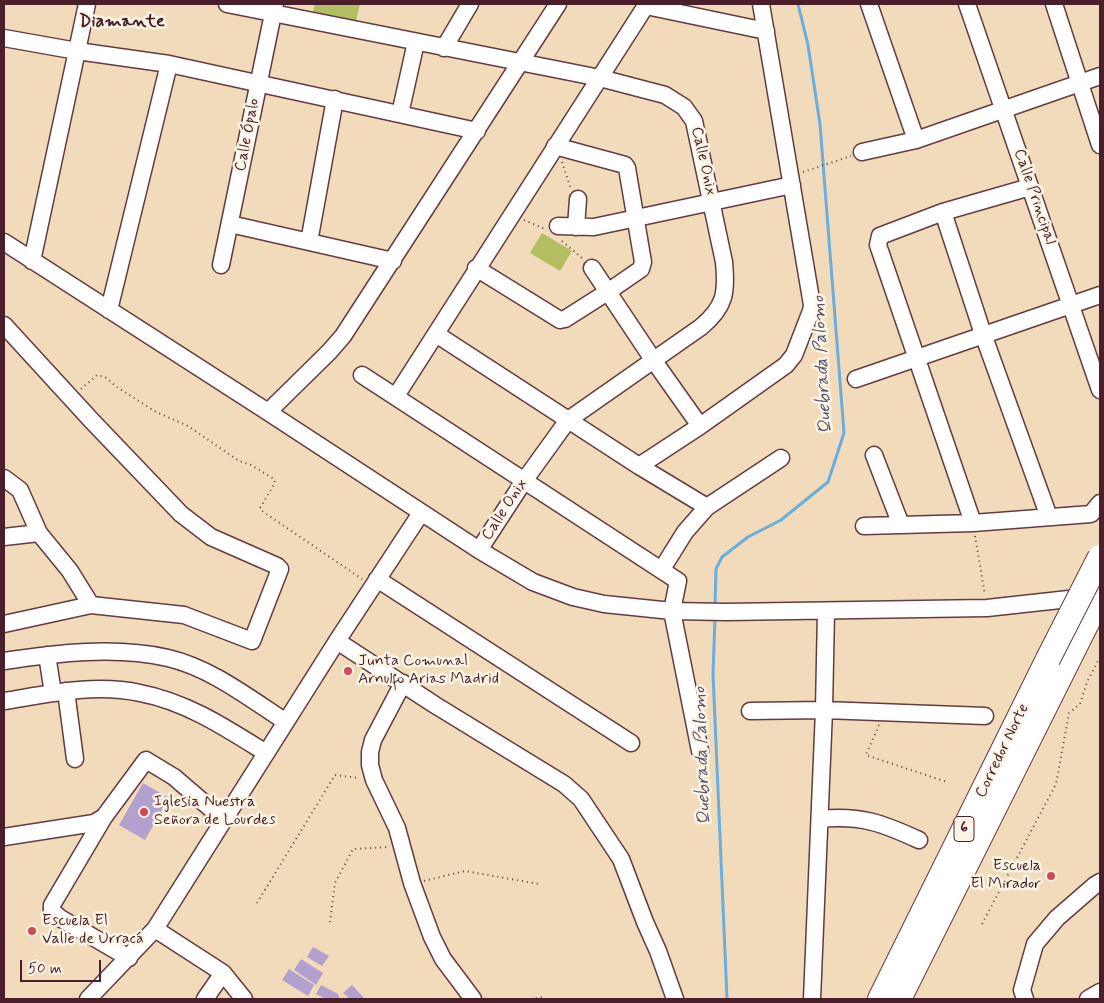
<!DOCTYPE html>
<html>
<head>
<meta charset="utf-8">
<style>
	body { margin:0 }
	#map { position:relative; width:1104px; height:1003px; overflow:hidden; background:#f1dbba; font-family:Mynerve,sans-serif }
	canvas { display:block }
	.frame { position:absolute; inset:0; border:5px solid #4a1f2b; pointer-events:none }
	.scale { position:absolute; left:20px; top:960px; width:81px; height:22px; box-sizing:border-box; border:2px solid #4a1f2b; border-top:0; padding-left:6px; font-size:15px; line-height:18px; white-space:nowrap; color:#4a1f2b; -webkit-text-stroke:4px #fcf5e5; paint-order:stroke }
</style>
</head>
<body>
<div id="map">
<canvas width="1104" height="1003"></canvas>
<div class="frame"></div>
<div class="scale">50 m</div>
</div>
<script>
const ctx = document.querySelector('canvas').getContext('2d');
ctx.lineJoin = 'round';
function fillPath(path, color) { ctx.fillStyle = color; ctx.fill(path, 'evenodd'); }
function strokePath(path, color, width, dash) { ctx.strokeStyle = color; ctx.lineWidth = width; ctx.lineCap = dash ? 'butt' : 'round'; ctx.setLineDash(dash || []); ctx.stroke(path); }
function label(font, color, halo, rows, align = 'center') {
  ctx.font = font + ' Mynerve,sans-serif'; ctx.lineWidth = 5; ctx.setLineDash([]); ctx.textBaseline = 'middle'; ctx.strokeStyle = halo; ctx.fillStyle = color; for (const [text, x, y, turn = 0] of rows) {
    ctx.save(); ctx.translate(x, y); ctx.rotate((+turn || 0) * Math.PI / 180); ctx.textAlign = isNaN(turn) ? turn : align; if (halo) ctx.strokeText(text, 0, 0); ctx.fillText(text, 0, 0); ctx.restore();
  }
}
fillPath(new Path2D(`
	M 315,4 L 360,4 L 356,22 L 313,12 Z
	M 542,233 L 572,251 L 560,271 L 530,253 Z`), '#b2bf61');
strokePath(new Path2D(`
	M 715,606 L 716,569 L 722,557 L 748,537 L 781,520 L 828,482 L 844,433 L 820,124 L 808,45 L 798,4
	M 715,618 L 713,674 L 727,999`), '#68afdf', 3);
fillPath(new Path2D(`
	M 143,783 L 169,798 L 145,840 L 119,825 Z
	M 313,947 L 329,956 L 322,966 L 307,957 Z
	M 301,959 L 323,973 L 316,985 L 294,970 Z
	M 289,969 L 314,985 L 308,996 L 282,980 Z
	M 321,985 L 338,994 L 340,999 L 326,999 L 316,994 Z
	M 352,985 L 364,998 L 362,999 L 350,999 L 343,993 Z`), '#b2a0ce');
const minor = new Path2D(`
	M 227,4 L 600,78 L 665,95 L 684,107 L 694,121 L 724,262 C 727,293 725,307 701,327 L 568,420 L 524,481 L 479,550
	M 869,4 L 916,140
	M 967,4 L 1100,390
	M 1054,4 L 1100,145
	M 646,6 L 766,31
	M 4,38 L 77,51 L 169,64 L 477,131
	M 444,48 L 470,4
	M 400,114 L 416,42
	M 862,152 L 916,140 L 1100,76
	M 943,212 L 983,334 L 1049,517
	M 230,224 L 393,261
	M 558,226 L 594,227 L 792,185
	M 576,227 L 578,199
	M 4,242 L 268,412 L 479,550 L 533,582 L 573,597 L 604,604 L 672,611 L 726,612 L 987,608 L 1087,597
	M 309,242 L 335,99
	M 32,261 L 87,4
	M 221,265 L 275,4
	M 476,268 L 560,320 L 565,319 L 609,291 L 641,269 L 643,262 L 627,168 L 625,165 L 555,146
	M 592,268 L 654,361 L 700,426
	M 109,310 L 169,64
	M 4,325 L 92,421 L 181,514 L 211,537 L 277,566 L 280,569 L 252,641 L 184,615 L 91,605 L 4,624
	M 436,334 L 639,466 L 707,507
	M 362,375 L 678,581 L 672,611 L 700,751
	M 856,379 L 1100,295
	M 396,396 L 647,4
	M 268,412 L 329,352 L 343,336 L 558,4
	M 874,455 L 901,525
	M 639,466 L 700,426 L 786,365 L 794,355 L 811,311 L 812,305 L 761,4
	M 4,478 L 20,490 L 39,533 L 70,571 L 91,605
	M 973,523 L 878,245 L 880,236 L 943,212 L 1030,187
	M 864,526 L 973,523 L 1091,514 L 1100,503
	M 4,537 L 39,533
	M 662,569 L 685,532 L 707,507 L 781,458
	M 377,579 L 631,743
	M 337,641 L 435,705 L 564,784 L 581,799 L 621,859 L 645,922 L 658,951 L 675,999
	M 47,655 L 53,693
	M 4,661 C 57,653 115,646 168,658 C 211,668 249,698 286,722
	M 403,683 L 373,740 L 370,752 L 370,765 L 374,780 L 397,828 L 412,883 L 432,937 L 443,959 L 473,999
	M 66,691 L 75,759
	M 4,701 C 48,694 95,683 140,693 C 187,702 226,728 266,753
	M 750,711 L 824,710 L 985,716
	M 820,819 C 861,815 882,823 919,840
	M 4,837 L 94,823 L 104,817
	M 155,929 L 223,973 L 244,999
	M 129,958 L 60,918 L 52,911 L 52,905 L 104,817 L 146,760 L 174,777 L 224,820
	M 88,999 L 155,929 L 337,641 L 421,513
	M 205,999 L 223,973
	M 812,999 L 824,710 L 826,611
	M 1025,999 L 1022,990 L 1035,944 L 1057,918 L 1095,885 L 1100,882
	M 1088,999 L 1100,992`);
const highway = new Path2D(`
	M 880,999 L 1048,659
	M 899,999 L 1100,597`);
strokePath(minor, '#633b40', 19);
strokePath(highway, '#633b40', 26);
strokePath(new Path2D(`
	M 562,162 L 571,189
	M 803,172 L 851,156
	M 524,220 L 545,229
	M 562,241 L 583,259
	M 81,389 L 97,375 L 105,377 L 117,387 L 156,412 L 188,426 L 239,461 L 251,465 L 274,479 L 275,483 L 260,508 L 262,511 L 362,579
	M 975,536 L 985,595
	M 879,725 L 866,755 L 947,782
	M 424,881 L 465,871 L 539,884
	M 257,903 L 335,775 L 359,778
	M 330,922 L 335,883 L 353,849 L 388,847
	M 982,924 L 1056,784 L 1069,713 L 1080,704 L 1087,682 L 1100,657
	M 531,999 L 543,997`), '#633b40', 2, [1, 4]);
strokePath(minor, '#fff', 16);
strokePath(highway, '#fff', 24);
const highwayBridge = new Path2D(`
	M 1048,659 L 1100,557`);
strokePath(highwayBridge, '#633b40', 26, []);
strokePath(highwayBridge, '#fff', 24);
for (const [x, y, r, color] of [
	[348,671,5,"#d1495b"],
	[144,812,5,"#d1495b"],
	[1051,876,5,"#d1495b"],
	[32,931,5,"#d1495b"]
]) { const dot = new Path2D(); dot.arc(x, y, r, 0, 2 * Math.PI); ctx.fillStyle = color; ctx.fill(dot); strokePath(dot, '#fcf5e5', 2); }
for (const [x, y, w] of [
	[964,829,20]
]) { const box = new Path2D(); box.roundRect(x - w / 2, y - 12.5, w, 25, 4); ctx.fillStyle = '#fcf5e5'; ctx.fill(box); strokePath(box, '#4a1f2b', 1); }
label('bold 15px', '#4a1f2b', null, [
	["6",964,829]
]);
label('16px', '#4a1f2b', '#fcf5e5', [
	["Calle Ópalo",248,135,-79],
	["Calle Onix",703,161,77],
	["Calle Principal",1034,197,71],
	["Calle Onix",505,510,-57],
	["Corredor Norte",1003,751,-64]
]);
label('16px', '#4a1f2b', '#fcf5e5', [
	["Junta Comunal",358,662],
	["Arnulfo Arias Madrid",358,680],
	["Iglesia Nuestra",154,803],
	["Señora de Lourdes",154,821],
	["Escuela",1041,867,"right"],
	["El Mirador",1041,885,"right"],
	["Escuela El",42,922],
	["Valle de Urracá",42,940]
], 'left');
label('bold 18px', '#4a1f2b', '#fcf5e5', [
	["Diamante",122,22]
]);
label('italic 18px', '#54516a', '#fcf5e5', [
	["Quebrada Palomo",823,365,-93],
	["Quebrada Palomo",703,756,-92]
]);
</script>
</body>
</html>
